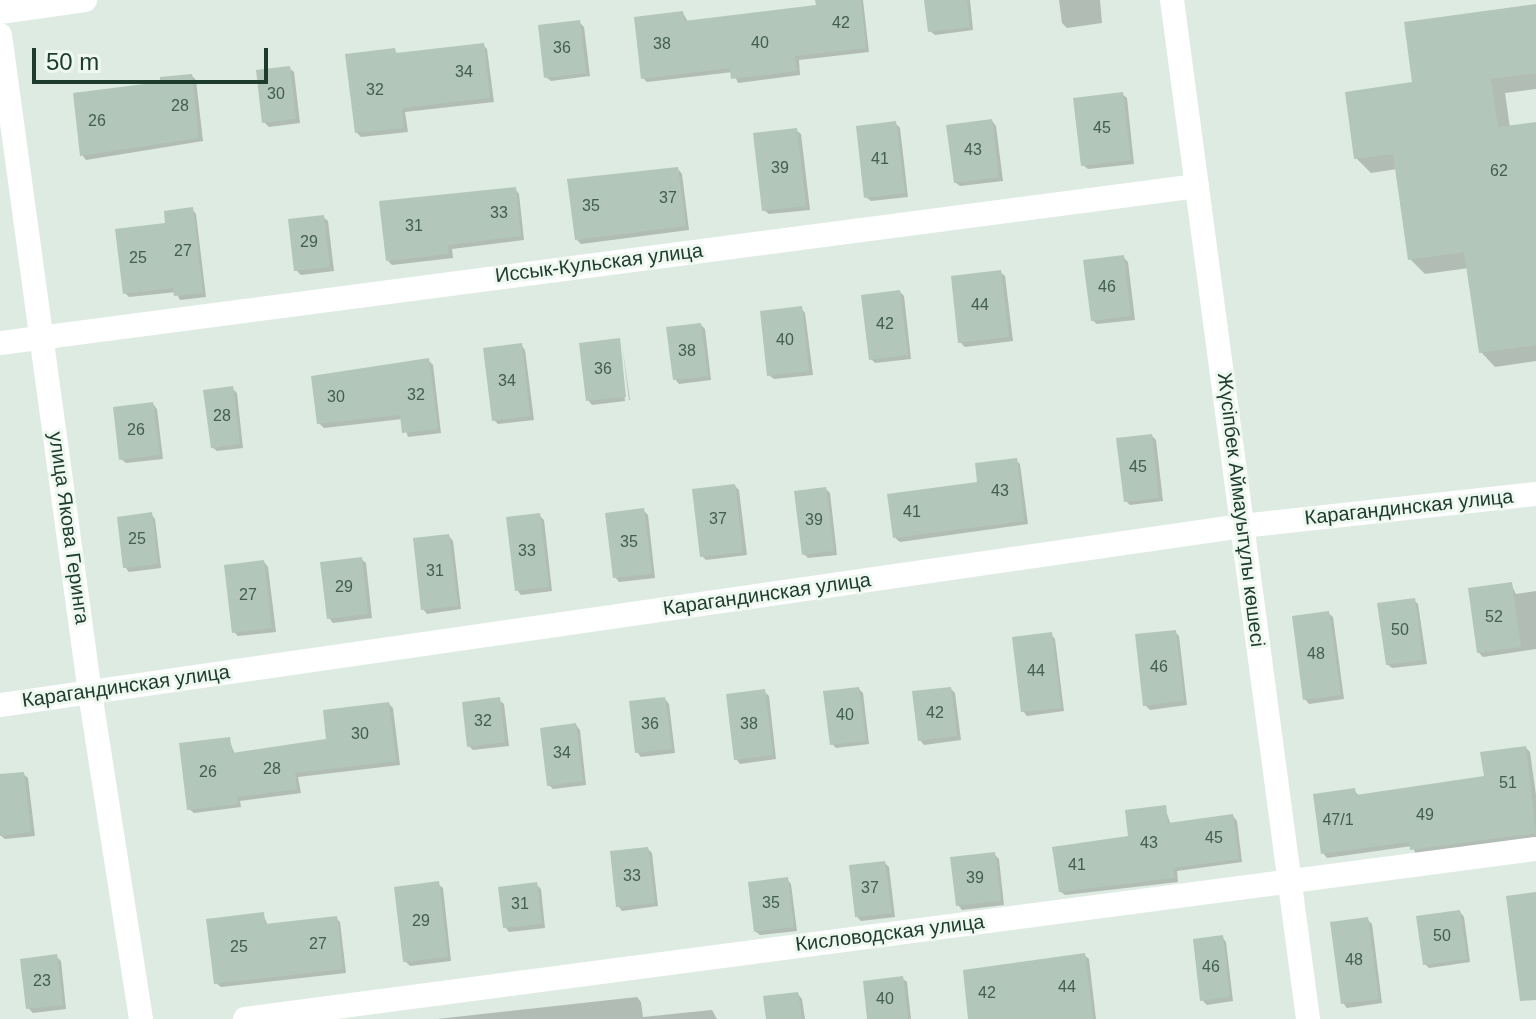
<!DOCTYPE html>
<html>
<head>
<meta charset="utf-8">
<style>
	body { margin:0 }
	#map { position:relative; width:1536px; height:1019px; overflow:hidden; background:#ddebe2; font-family:Arial,sans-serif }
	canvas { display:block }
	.scale { position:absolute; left:32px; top:48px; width:236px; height:36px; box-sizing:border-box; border:4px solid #1d3c2d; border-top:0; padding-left:10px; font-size:24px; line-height:28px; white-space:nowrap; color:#1d3c2d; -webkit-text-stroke:6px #eef7f0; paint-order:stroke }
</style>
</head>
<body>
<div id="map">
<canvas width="1536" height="1019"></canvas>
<div class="scale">50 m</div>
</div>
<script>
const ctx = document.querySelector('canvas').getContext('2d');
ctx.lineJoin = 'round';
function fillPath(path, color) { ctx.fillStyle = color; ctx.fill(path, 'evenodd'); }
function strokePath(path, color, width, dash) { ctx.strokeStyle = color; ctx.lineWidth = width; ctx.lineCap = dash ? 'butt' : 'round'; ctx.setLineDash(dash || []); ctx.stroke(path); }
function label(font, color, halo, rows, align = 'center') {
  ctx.font = font + ' Arial,sans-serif'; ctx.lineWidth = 6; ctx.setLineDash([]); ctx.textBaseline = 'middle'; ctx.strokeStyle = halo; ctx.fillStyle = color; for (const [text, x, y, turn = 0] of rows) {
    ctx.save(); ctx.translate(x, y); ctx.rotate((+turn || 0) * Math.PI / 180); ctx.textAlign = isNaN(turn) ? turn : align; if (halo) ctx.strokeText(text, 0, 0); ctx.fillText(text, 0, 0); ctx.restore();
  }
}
fillPath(new Path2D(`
	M 817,0 L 863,0 L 869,52 L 799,60 L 800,75 L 738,83 L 733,72 L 647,82 L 643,78 L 683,13 L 688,22 L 818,7 Z
	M 926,0 L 970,0 L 973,30 L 935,35 L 930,31 Z
	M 1059,0 L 1100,0 L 1102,23 L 1067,28 L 1062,23 Z
	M 1536,6 L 1536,89 L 1505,93 L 1510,128 L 1536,124 L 1536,361 L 1495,367 L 1481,352 L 1469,268 L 1425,274 L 1410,259 L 1397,169 L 1371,173 L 1356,158 L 1415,84 Z
	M 579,22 L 584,27 L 590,76 L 551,81 L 546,77 Z
	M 483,45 L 487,49 L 494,102 L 405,112 L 408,132 L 361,137 L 357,133 L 394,50 L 399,55 Z
	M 289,68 L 294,72 L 300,123 L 269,127 L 264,122 Z
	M 192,76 L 196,80 L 203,141 L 86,160 L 82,155 L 163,84 Z
	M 1122,94 L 1127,98 L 1134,164 L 1088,169 L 1083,165 Z
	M 992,121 L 996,126 L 1003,181 L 960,186 L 955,182 Z
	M 896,124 L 900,128 L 908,197 L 871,201 L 866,197 Z
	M 796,130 L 801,134 L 810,210 L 769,214 L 764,210 Z
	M 678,169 L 682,174 L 689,230 L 581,244 L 577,240 Z
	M 515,189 L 519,194 L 524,240 L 452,249 L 453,258 L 392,265 L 388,261 Z
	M 192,209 L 196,214 L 206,297 L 180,300 L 176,292 L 129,297 L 125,293 L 167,224 Z
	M 323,217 L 328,221 L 334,271 L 301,275 L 296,270 Z
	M 1123,257 L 1128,262 L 1135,320 L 1097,324 L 1092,320 Z
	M 1000,272 L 1005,276 L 1013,341 L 965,347 L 960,342 Z
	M 900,292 L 904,296 L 911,359 L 875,363 L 871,359 Z
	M 801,308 L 805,313 L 813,375 L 774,379 L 769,375 Z
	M 701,325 L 705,329 L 711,380 L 679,384 L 675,379 Z
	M 619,340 L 625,401 L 592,405 L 588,400 Z
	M 622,344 L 630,400 L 629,400 Z
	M 521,345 L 525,350 L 534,420 L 498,424 L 494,420 Z
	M 429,361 L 433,365 L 441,433 L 408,437 L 402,419 L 324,428 L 319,423 Z
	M 232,388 L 237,393 L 243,448 L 217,451 L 212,447 Z
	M 153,404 L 157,409 L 163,459 L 126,463 L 121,459 Z
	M 1152,436 L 1156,440 L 1163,501 L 1130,505 L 1126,501 Z
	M 1016,460 L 1020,464 L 1028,524 L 900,542 L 895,538 Z
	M 735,486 L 739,490 L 747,555 L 706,560 L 702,556 Z
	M 826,489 L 830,493 L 837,555 L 808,558 L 804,554 Z
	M 643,510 L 648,515 L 655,578 L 619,582 L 615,577 Z
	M 151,514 L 155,519 L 161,568 L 129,572 L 125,567 Z
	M 539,515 L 544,520 L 552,591 L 521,595 L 517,590 Z
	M 449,536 L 453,541 L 461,609 L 427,614 L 423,609 Z
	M 361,559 L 366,563 L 372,618 L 333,623 L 329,618 Z
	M 264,562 L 268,567 L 276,632 L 238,636 L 234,632 Z
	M 1511,584 L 1516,594 L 1536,591 L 1536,649 L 1483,657 L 1479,653 Z
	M 1414,600 L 1418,604 L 1427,664 L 1392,668 L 1387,664 Z
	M 1328,613 L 1333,617 L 1344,699 L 1309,704 L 1305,699 Z
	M 1175,632 L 1179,636 L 1187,705 L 1150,710 L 1145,705 Z
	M 1051,634 L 1055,639 L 1064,711 L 1027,716 L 1023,711 Z
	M 859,689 L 863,693 L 869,744 L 836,748 L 832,744 Z
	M 951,689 L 955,693 L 961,740 L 924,745 L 920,740 Z
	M 764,691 L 769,696 L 776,759 L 740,764 L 736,759 Z
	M 665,699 L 669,704 L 675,753 L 641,757 L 637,752 Z
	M 499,700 L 504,704 L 509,746 L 473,750 L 469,746 Z
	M 389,704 L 393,708 L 400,765 L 298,777 L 301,793 L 240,801 L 241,807 L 194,813 L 189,809 L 229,739 L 235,755 L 328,741 Z
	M 576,725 L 580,730 L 586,785 L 553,789 L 549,785 Z
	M 1526,748 L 1530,752 L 1536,795 L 1536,837 L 1416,854 L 1412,846 L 1327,858 L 1323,853 L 1354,790 L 1359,796 L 1486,778 Z
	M 23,774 L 28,778 L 35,836 L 5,839 L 0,835 L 0,776 Z
	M 1165,808 L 1171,825 L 1233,816 L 1237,821 L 1242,862 L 1177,871 L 1178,882 L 1065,895 L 1060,891 Z
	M 648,849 L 652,853 L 658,906 L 622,911 L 618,906 Z
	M 994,854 L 999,859 L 1004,905 L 962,910 L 958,905 Z
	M 885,863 L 889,867 L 895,917 L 861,921 L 857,917 Z
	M 787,879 L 791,884 L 797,931 L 760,935 L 755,931 Z
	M 438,884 L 443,888 L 451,961 L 410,966 L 405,961 Z
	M 536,884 L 541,889 L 545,928 L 509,932 L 505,927 Z
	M 1460,912 L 1464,917 L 1470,962 L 1429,968 L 1425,964 Z
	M 263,914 L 268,926 L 336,918 L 340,922 L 346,973 L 221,987 L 216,983 Z
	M 1367,919 L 1372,924 L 1382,1003 L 1347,1008 L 1343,1003 Z
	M 1222,937 L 1226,942 L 1233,1001 L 1207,1005 L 1202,1000 Z
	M 1084,955 L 1089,959 L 1096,1019 L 970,1019 Z
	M 56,956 L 61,961 L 66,1009 L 33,1013 L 28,1008 Z
	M 902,978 L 907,982 L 911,1019 L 869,1019 Z
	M 798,994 L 802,999 L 805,1019 L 768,1019 Z
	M 637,997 L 641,1002 L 643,1017 L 712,1010 L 717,1019 L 437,1019 Z`), '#0003');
fillPath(new Path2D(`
	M 815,0 L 861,0 L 866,48 L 795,56 L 797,71 L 731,79 L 730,68 L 641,79 L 634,17 L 683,11 L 684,21 L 816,5 Z
	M 924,0 L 967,0 L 970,27 L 928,32 Z
	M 1536,4 L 1536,73 L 1491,79 L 1498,127 L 1536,122 L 1536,345 L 1479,353 L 1464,252 L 1408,260 L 1393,154 L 1354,159 L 1345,92 L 1412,82 L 1404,22 Z
	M 580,20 L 586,73 L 544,78 L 538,25 Z
	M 484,43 L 490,98 L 402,108 L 404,128 L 355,133 L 345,54 L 395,48 L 396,53 Z
	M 290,66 L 296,119 L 262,123 L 256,70 Z
	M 192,74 L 199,138 L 80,156 L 73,93 L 160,82 L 160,77 Z
	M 1123,92 L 1131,160 L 1081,166 L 1073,98 Z
	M 992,119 L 999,177 L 954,183 L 946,125 Z
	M 896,121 L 905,193 L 864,198 L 856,126 Z
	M 797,128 L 806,206 L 762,211 L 753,133 Z
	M 678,167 L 686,226 L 575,240 L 567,179 Z
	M 516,187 L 521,236 L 448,245 L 449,254 L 386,261 L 379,201 Z
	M 193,207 L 203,293 L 174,296 L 173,288 L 123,294 L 115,229 L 165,223 L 164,211 Z
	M 324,215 L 330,267 L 294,271 L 288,219 Z
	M 1124,255 L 1131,316 L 1091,321 L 1083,260 Z
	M 1001,270 L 1009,337 L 958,343 L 951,276 Z
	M 900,290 L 908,355 L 869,360 L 861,295 Z
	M 802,306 L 809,371 L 767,376 L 760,311 Z
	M 701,323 L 708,376 L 673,380 L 666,327 Z
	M 620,338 L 626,397 L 586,401 L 579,343 Z
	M 522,343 L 530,416 L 492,421 L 483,348 Z
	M 429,358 L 438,429 L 402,433 L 400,415 L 317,424 L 311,376 Z
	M 233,386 L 240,444 L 211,448 L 203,390 Z
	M 153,402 L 160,455 L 119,460 L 113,407 Z
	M 1152,434 L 1159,498 L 1124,502 L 1116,438 Z
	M 1017,458 L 1024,521 L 893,538 L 887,494 L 977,482 L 975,463 Z
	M 735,484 L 743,552 L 700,557 L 692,489 Z
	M 826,487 L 834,551 L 802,555 L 794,491 Z
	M 644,508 L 652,574 L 613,578 L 605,513 Z
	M 152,512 L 158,564 L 123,568 L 117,517 Z
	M 540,513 L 549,587 L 515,591 L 506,517 Z
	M 449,534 L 458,606 L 421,610 L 413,538 Z
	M 362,557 L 368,614 L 327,619 L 320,562 Z
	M 264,560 L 272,628 L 232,633 L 224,565 Z
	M 1512,582 L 1521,647 L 1477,653 L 1468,588 Z
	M 1415,598 L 1423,660 L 1386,665 L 1377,603 Z
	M 1329,611 L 1341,695 L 1303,700 L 1292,616 Z
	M 1176,630 L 1184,701 L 1143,706 L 1135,634 Z
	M 1052,632 L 1061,708 L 1021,712 L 1012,637 Z
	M 859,687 L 866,741 L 830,745 L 823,691 Z
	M 951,687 L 957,736 L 918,741 L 912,691 Z
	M 765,689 L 773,755 L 734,760 L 726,694 Z
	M 500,697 L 505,742 L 467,747 L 462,702 Z
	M 665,697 L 672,749 L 635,753 L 629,701 Z
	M 389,702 L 396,761 L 295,773 L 297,789 L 237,797 L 238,804 L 187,810 L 179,743 L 230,737 L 232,753 L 326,739 L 323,710 Z
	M 576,723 L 583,781 L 547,786 L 540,728 Z
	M 1526,746 L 1536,833 L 1410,850 L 1409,842 L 1321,854 L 1313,794 L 1355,788 L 1356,795 L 1484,776 L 1480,752 Z
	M 24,772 L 31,832 L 0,836 L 0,774 Z
	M 1166,805 L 1168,823 L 1233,814 L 1239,859 L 1173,868 L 1174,878 L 1059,892 L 1052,847 L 1128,836 L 1125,810 Z
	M 648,847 L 655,903 L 616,907 L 610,851 Z
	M 995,852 L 1001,901 L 956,906 L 950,857 Z
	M 885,861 L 892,913 L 855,917 L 849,865 Z
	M 788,877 L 794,927 L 754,932 L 748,882 Z
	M 439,881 L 448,957 L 403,962 L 394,887 Z
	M 537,882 L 542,924 L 503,928 L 498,887 Z
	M 1536,892 L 1536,1000 L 1520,1001 L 1506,896 Z
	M 1460,910 L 1467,959 L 1423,965 L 1416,916 Z
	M 264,912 L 265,924 L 337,916 L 343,969 L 214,984 L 206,919 Z
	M 1368,917 L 1379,999 L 1341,1004 L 1330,922 Z
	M 1223,935 L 1230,997 L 1200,1001 L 1193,939 Z
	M 1085,953 L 1093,1019 L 968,1019 L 963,970 Z
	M 57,954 L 63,1005 L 26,1009 L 20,959 Z
	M 903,976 L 908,1019 L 867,1019 L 863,981 Z
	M 798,992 L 802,1019 L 766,1019 L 763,996 Z`), '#b2c6ba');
strokePath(new Path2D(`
	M 0,12 L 85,0
	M 0,343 L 1197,186
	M 0,705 L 1242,526 L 1536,494
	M 245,1019 L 1536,849`), '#fff', 24);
strokePath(new Path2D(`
	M 1172,0 L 1308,1019
	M 0,35 L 90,693 L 141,1019`), '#fff', 24);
label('16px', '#425e50', null, [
	["42",841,24],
	["40",760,44],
	["38",662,45],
	["36",562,49],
	["34",464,73],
	["32",375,91],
	["30",276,95],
	["28",180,107],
	["26",97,122],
	["45",1102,129],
	["43",973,151],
	["41",880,160],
	["39",780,169],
	["62",1499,172],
	["37",668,199],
	["35",591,207],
	["33",499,214],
	["31",414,227],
	["29",309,243],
	["27",183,252],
	["25",138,259],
	["46",1107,288],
	["44",980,306],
	["42",885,325],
	["40",785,341],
	["38",687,352],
	["36",603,370],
	["34",507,382],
	["32",416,396],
	["30",336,398],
	["28",222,417],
	["26",136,431],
	["45",1138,468],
	["43",1000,492],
	["41",912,513],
	["37",718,520],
	["39",814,521],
	["25",137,540],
	["35",629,543],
	["33",527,552],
	["31",435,572],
	["29",344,588],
	["27",248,596],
	["52",1494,618],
	["50",1400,631],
	["48",1316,655],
	["46",1159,668],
	["44",1036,672],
	["42",935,714],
	["40",845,716],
	["32",483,722],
	["36",650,725],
	["38",749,725],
	["30",360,735],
	["34",562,754],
	["28",272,770],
	["26",208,773],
	["51",1508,784],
	["49",1425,816],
	["47/1",1338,821],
	["45",1214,839],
	["43",1149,844],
	["41",1077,866],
	["33",632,877],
	["39",975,879],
	["37",870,889],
	["35",771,904],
	["31",520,905],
	["29",421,922],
	["50",1442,937],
	["27",318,945],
	["25",239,948],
	["48",1354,961],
	["46",1211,968],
	["23",42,982],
	["44",1067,988],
	["42",987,994],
	["40",885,1000]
]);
label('20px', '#1d3c2d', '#eef7f0', [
	["Иссык-Кульская улица",599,264,-7],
	["Карагандинская улица",1409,508,-6],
	["Жүсіпбек Аймауытұлы көшесі",1240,510,83],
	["улица Якова Геринга",68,528,82],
	["Карагандинская улица",767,595,-8],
	["Карагандинская улица",126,687,-8],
	["Кисловодская улица",890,934,-7]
]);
</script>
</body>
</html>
